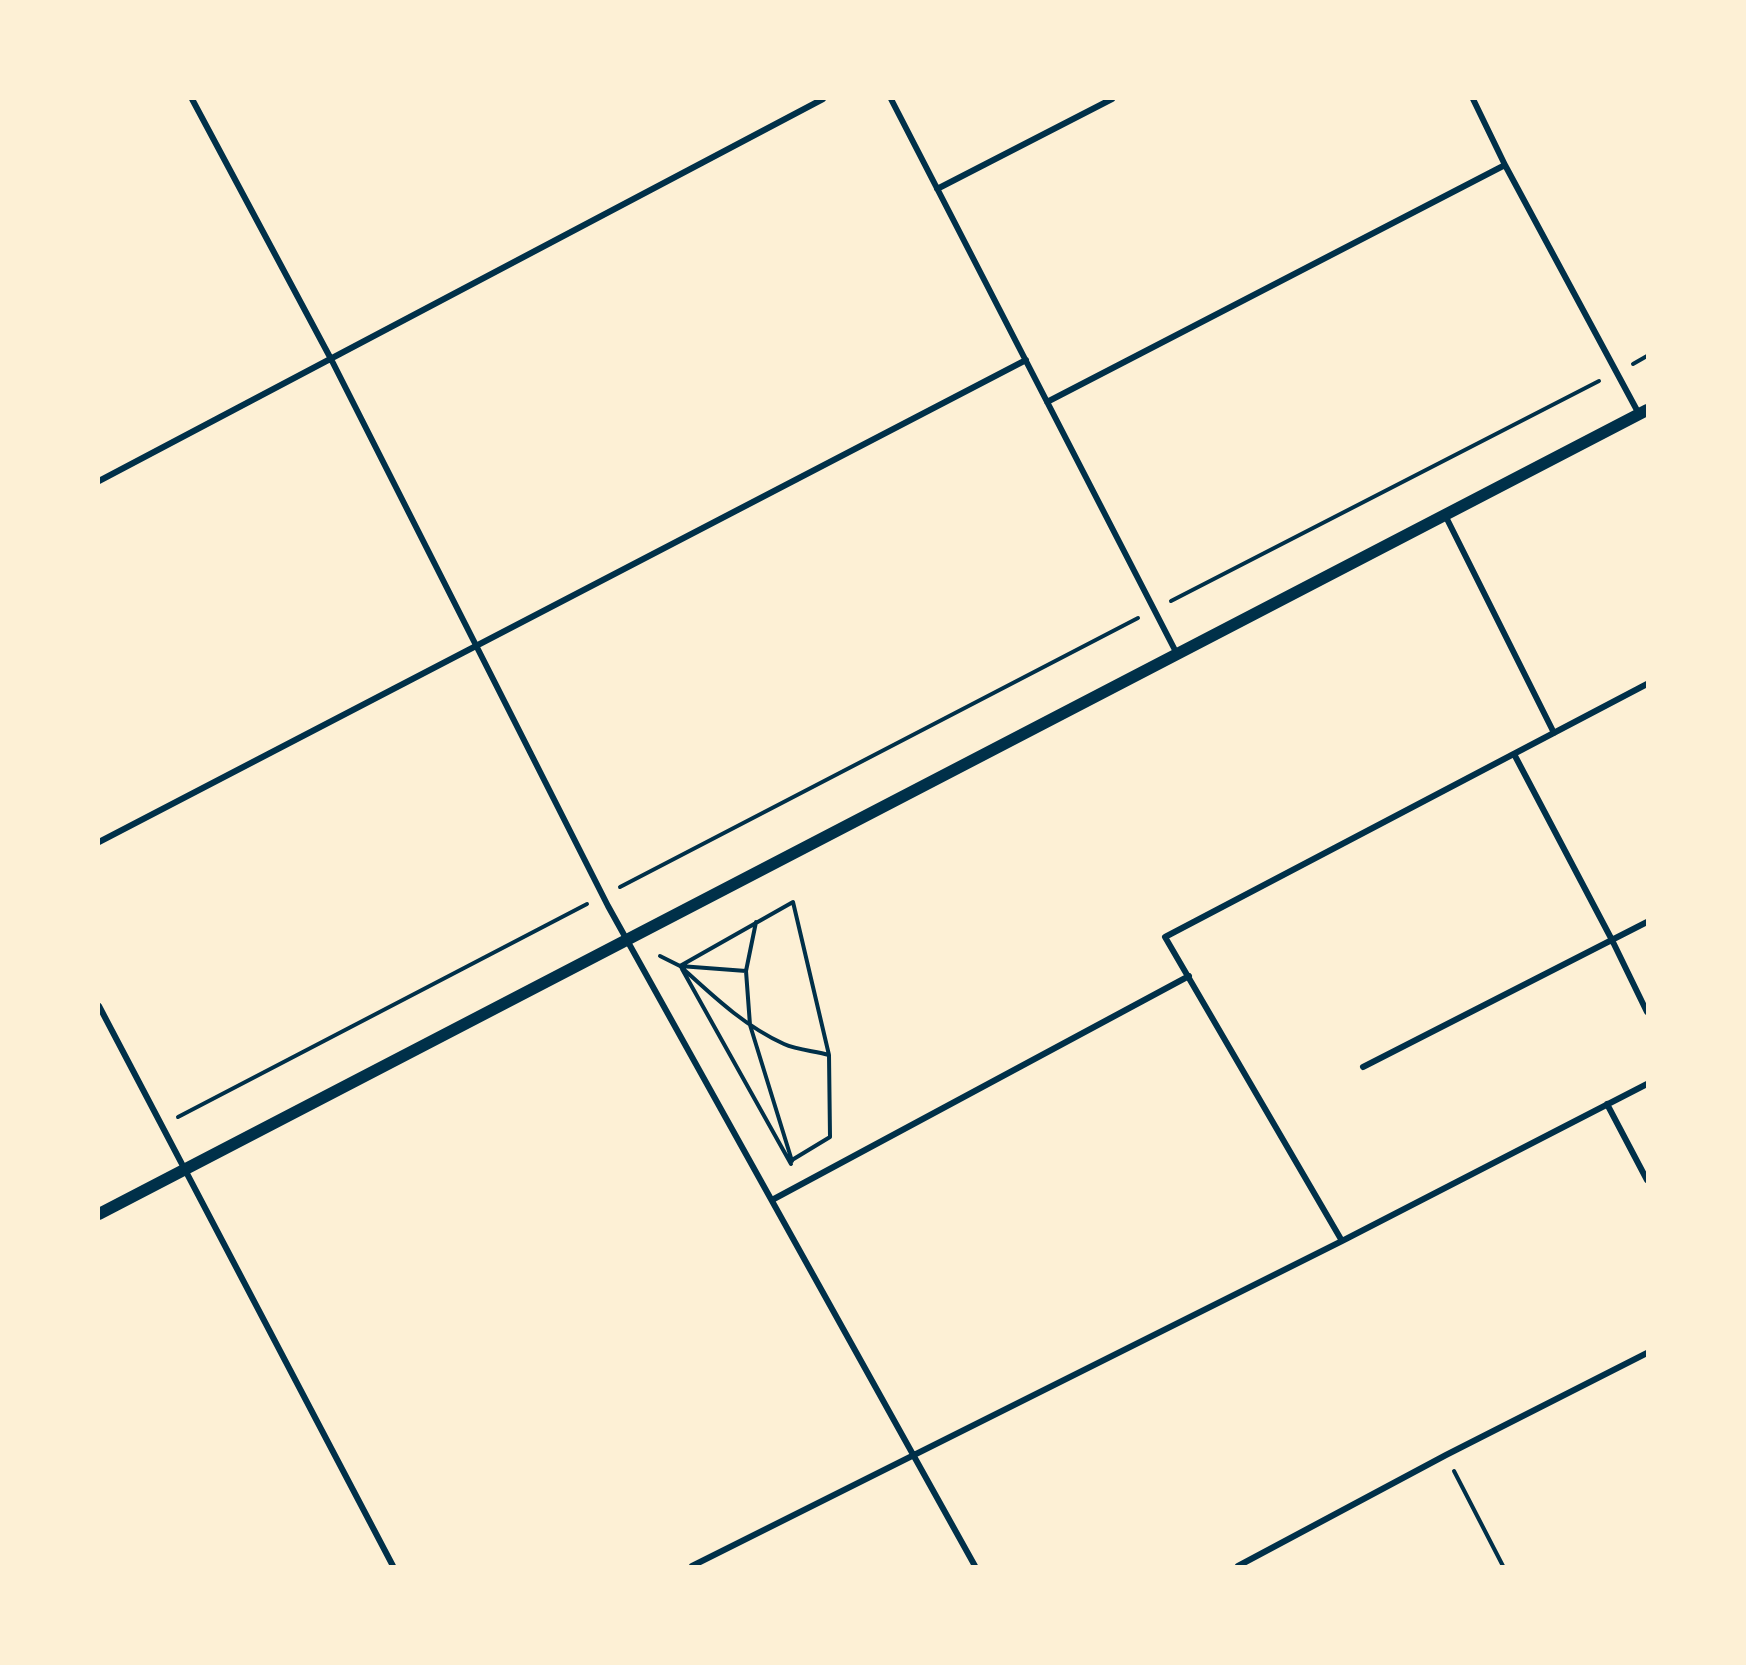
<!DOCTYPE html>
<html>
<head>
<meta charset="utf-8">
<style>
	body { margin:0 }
	#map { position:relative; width:1746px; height:1665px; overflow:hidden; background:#fdf0d5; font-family:Commissioner,sans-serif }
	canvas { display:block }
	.frame { position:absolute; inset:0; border:100px solid #fdf0d5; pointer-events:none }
</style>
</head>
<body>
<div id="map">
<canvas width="1746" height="1665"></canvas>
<div class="frame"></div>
</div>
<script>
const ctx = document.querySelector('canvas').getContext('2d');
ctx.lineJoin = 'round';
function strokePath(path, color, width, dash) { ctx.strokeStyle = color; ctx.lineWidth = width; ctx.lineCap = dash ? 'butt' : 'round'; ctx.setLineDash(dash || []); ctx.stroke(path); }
strokePath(new Path2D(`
	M 1633,364 L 1647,356
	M 1171,601 L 1599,381
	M 620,887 L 1138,618
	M 756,922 L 746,971 L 750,1025 L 792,1161
	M 660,956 L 680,966 L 793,902 L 829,1055
	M 680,966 C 712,995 744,1026 784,1044 C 797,1050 815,1051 829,1055 L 830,1137 L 792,1160
	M 680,966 L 746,971
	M 682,969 L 791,1164
	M 178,1117 L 587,904
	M 1454,1471 L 1503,1566`), '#003049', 4);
strokePath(new Path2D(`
	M 192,99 L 331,359 L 608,906 L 975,1566
	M 891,99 L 1177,654
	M 1473,99 L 1505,165 L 1639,414
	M 937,189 L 1112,99
	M 1047,402 L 1505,165
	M 99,481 L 823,99
	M 1445,515 L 1554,733
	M 1514,754 L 1612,940 L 1647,1012
	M 99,842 L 1026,360
	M 99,1006 L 393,1566
	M 1363,1067 L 1647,922
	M 1607,1104 L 1647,1180
	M 772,1200 L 1189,976
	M 1342,1241 L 1165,937 L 1647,684
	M 692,1566 L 1342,1241 L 1647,1084
	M 1238,1566 L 1446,1455 L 1647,1353`), '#003049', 6);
strokePath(new Path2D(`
	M 99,1214 L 1647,410`), '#003049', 12);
</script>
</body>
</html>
